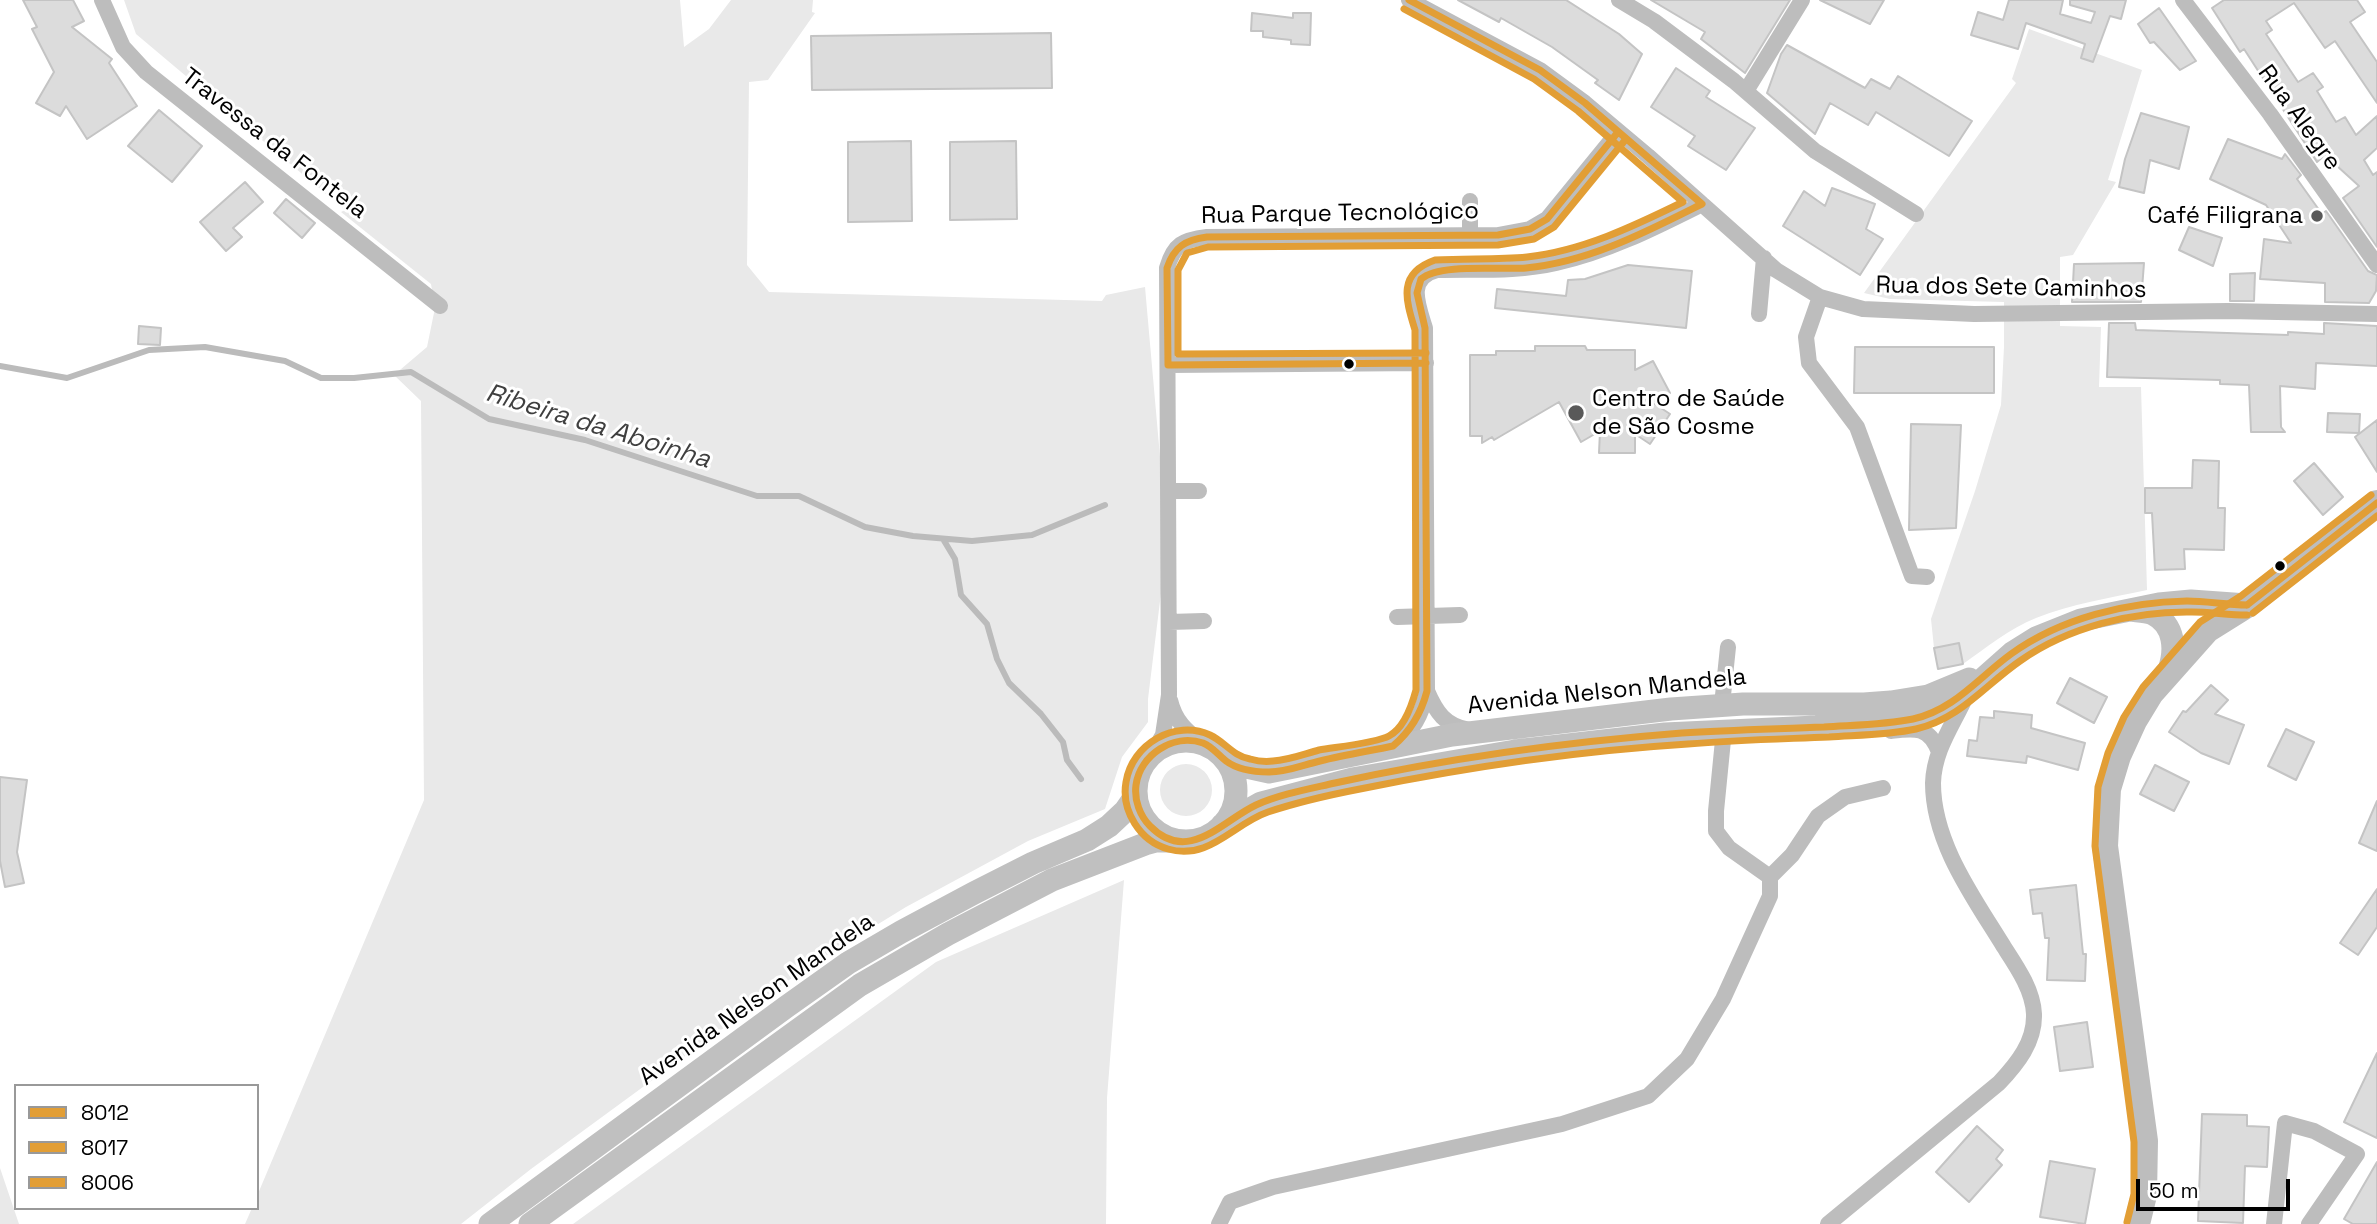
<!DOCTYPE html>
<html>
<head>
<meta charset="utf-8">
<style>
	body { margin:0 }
	#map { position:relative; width:2377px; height:1224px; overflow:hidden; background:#fff; font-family:"Space Grotesk",sans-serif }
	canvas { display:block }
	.legend { position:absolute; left:14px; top:1084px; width:245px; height:126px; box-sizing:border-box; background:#fff; border:2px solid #999; margin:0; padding:9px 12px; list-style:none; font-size:21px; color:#000 }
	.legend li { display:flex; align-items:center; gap:14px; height:35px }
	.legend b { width:35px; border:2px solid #999 }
	.scale { position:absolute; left:2136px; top:1179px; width:154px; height:32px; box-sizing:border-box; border:4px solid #000; border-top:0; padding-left:9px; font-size:21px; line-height:24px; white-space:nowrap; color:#000; -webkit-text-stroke:5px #fff; paint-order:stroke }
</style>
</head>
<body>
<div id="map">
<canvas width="2377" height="1224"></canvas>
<ul class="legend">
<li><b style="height:9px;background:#e29e35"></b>8012</li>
<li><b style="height:9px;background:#e29e35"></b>8017</li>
<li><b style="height:9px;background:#e29e35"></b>8006</li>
</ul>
<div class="scale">50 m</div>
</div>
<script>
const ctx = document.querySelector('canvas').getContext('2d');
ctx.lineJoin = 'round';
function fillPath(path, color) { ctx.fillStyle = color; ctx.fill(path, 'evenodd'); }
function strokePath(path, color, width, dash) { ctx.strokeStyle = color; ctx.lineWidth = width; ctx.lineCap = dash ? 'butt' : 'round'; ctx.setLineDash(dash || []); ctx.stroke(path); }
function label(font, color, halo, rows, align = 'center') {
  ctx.font = font + ' "Space Grotesk",sans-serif'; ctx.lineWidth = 6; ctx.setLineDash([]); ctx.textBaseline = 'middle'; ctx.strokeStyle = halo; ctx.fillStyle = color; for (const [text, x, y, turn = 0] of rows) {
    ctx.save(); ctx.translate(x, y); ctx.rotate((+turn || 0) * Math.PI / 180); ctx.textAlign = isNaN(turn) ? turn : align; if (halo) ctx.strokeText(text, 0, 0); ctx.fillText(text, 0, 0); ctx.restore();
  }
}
fillPath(new Path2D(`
	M 124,0 L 680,0 L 684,47 L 709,29 L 731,0 L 813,0 L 812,12 L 815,13 L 768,80 L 749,82 L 747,265 L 769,292 L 1102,301 L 1106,295 L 1145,287 L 1164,502 L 1161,593 L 1148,699 L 1148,722 L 1122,757 L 1105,809 L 1028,841 L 906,907 L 800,972 L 531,1169 L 461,1224 L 245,1224 L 252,1208 L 257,1208 L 257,1196 L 424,800 L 421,401 L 394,375 L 427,347 L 435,308 L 431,284 L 341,212 L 345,210 L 136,34 Z
	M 2029,29 L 2142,70 L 2108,180 L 2116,182 L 2073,255 L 2060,257 L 2060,326 L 2101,327 L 2099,387 L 2141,387 L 2147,590 C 2109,598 2072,604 2036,618 C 2010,628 1986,648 1963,664 L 1959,643 L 1934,648 L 1931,619 L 1975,491 L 2001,405 L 2004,347 L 2004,302 L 1890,299 L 1864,293 L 2016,83 L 2012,79 Z
	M1160 790a26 26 0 1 1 52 0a26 26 0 1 1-52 0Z
	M 1124,880 L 1107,1098 L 1106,1224 L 573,1224 L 936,962 Z
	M 0,1168 L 19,1224 L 0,1224 Z`), '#e9e9e9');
strokePath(new Path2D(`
	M 0,366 L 67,378 L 149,350 L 205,347 L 285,361 L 321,378 L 354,378 L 411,372 L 489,419 L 585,440 L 757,496 L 799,496 L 865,527 L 913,536 L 972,541 L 1032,535 L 1105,505
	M 943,539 L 955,559 L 961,595 L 987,624 L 997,659 L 1009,683 L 1041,714 L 1063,742 L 1067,760 L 1081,779`), '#bbb', 6);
const building = new Path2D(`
	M 23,0 L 73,0 L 84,21 L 72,27 L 112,59 L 109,63 L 137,106 L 87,139 L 66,106 L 60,116 L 36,103 L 54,72 L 32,29 L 37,27 Z
	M 1458,0 L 1566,0 L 1619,34 L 1642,54 L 1619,100 L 1595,83 L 1598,80 L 1552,47 L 1501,18 L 1499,22 Z
	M 1651,0 L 1790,0 L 1745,73 L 1701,39 L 1705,32 Z
	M 1820,0 L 1884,0 L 1870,24 Z
	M 2009,0 L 2063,0 L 2060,14 L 2091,23 L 2095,12 L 2070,5 L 2070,0 L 2126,0 L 2121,19 L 2110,16 L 2093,62 L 2081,58 L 2085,44 L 2026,23 L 2018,49 L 1971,35 L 1978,12 L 2003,20 Z
	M 2224,0 L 2357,0 L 2365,12 L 2350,22 L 2377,62 L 2377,103 L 2335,41 L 2325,48 L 2294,3 L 2266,21 L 2272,30 L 2266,34 L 2298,82 L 2313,73 L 2323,87 L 2317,91 L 2336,122 L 2345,117 L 2356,135 L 2377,116 L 2377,148 L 2364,160 L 2373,175 L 2377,172 L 2377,247 L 2343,198 L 2359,186 L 2325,155 L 2317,162 L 2244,49 L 2240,52 L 2212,8 Z
	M 2159,8 L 2196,61 L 2180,70 L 2154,42 L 2150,43 L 2138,24 Z
	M 1252,13 L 1293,18 L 1293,13 L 1311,13 L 1310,45 L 1291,44 L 1291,40 L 1263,37 L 1263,31 L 1251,31 Z
	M 1051,33 L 1052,88 L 812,90 L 811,36 Z
	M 1787,45 L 1865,88 L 1871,79 L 1890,89 L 1898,76 L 1972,121 L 1949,156 L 1876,112 L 1868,125 L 1830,103 L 1815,134 L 1767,93 L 1781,54 Z
	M 1676,68 L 1710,91 L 1706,97 L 1755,128 L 1726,170 L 1688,146 L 1695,136 L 1651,107 Z
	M 159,110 L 202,146 L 172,182 L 128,146 Z
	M 2141,113 L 2189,127 L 2179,169 L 2150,160 L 2144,193 L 2119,187 L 2125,159 Z
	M 2228,139 L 2282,159 L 2285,154 L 2301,175 L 2297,179 L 2322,214 L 2326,211 L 2368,271 L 2377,275 L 2376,291 L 2369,303 L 2325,302 L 2325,283 L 2260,279 L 2264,239 L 2291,243 L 2266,205 L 2210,179 Z
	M 911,141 L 912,221 L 848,222 L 848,142 Z
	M 1016,141 L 1017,219 L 950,220 L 950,142 Z
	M 245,182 L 263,202 L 233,228 L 242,237 L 226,251 L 200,222 Z
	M 1832,188 L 1875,204 L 1866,229 L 1883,239 L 1860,275 L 1783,226 L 1804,191 L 1825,206 Z
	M 286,199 L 315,223 L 302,238 L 274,213 Z
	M 2189,227 L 2222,238 L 2213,266 L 2179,250 Z
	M 2144,263 L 2141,302 L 2072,302 L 2074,264 Z
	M 1628,265 L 1692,271 L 1686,328 L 1495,308 L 1497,289 L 1566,296 L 1568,280 L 1585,279 Z
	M 2255,273 L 2254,301 L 2230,301 L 2230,274 Z
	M 2109,323 L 2135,323 L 2136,330 L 2288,335 L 2288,332 L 2324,334 L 2324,323 L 2377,326 L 2377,366 L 2316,363 L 2315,389 L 2280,386 L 2281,427 L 2285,432 L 2251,432 L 2249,385 L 2220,384 L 2220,380 L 2107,377 Z
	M 139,326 L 161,328 L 160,345 L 138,344 Z
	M 1535,346 L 1585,346 L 1587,350 L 1635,350 L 1635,370 L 1653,361 L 1670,393 L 1652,402 L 1670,414 L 1650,444 L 1635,434 L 1635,453 L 1599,453 L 1600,431 L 1581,442 L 1559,402 L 1494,440 L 1492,437 L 1482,443 L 1482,436 L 1470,436 L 1470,355 L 1496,355 L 1496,351 L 1535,351 Z
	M 1855,347 L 1994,347 L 1994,393 L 1854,393 Z
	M 2328,413 L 2360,414 L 2359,433 L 2327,432 Z
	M 2377,420 L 2377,472 L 2355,437 Z
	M 1911,424 L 1961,425 L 1956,528 L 1909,530 Z
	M 2193,460 L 2219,461 L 2218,508 L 2225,508 L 2224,550 L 2184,549 L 2185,569 L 2155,570 L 2152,513 L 2145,513 L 2145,488 L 2192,488 Z
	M 2314,463 L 2343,497 L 2323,515 L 2294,481 Z
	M 1959,643 L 1963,664 L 1938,669 L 1934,648 Z
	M 2070,678 L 2107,697 L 2094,723 L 2057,703 Z
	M 2211,685 L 2228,700 L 2215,714 L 2244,725 L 2229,764 L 2201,753 L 2169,732 L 2183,711 L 2186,712 Z
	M 1994,711 L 2032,715 L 2031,728 L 2085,743 L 2078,770 L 2027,756 L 2026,763 L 1967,756 L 1969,740 L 1977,741 L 1980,717 L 1994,718 Z
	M 2286,729 L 2314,742 L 2296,780 L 2268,766 Z
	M 2155,765 L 2189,782 L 2174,811 L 2140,794 Z
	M 0,777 L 27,780 L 17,852 L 24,883 L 5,887 L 0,861 Z
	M 2377,801 L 2377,851 L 2359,843 Z
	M 2076,885 L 2083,954 L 2086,954 L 2085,981 L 2047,980 L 2049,938 L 2045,938 L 2042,913 L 2033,914 L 2030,890 Z
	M 2377,889 L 2377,927 L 2358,955 L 2340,943 Z
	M 2087,1022 L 2093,1067 L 2060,1071 L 2054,1027 Z
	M 2377,1053 L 2377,1138 L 2344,1122 Z
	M 2202,1114 L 2247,1115 L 2247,1126 L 2269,1127 L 2267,1167 L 2245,1166 L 2243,1223 L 2198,1221 Z
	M 1977,1126 L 2003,1150 L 1996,1159 L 2002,1165 L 1969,1202 L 1936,1172 Z
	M 2050,1161 L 2095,1169 L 2085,1224 L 2040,1217 Z
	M 2377,1162 L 2377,1224 L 2353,1224 L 2344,1219 Z`);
fillPath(building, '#dcdcdc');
strokePath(building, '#c4c4c4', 2);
strokePath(new Path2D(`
	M 102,0 L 123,47 L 146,72 L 440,306
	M 1409,0 L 1540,70 L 1585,103 L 1648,156 L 1776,270 L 1820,297 L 1863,309 L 1974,314 L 2228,311 L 2377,314
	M 1619,0 L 1654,21 L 1734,81 L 1815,151 L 1916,214
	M 2183,0 L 2270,114 L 2377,265
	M 1746,91 L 1802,0
	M 1470,235 L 1470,201
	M 1820,297 L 1806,337 L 1809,363 L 1857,427 L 1912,576 L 1927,577
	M 1759,314 L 1764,258
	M 1168,365 L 1426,363
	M 1168,491 L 1199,491
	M 1397,617 L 1460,615
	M 1169,622 L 1204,621
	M 1427,691 C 1436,712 1445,726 1469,730
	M 1170,700 C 1175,721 1186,731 1202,743
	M 1722,705 L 1728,647
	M 1891,731 C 1915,728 1929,726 1939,752
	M 1393,746 C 1413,732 1422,714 1427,691 L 1425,328 C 1418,305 1406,278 1437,270 C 1476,269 1518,272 1556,263 C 1607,252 1656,227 1702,204
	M 1154,751 L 1163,735 L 1169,695 L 1167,268 C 1174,244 1183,240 1207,237 L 1498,235 L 1530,229 L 1547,219 L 1618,132
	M 1770,877 L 1792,855 L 1818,816 L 1845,797 L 1883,788
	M 1219,1224 L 1230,1202 L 1273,1187 L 1562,1124 L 1648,1096 L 1687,1059 L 1723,999 L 1770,896 L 1770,877 L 1729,848 L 1716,831 L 1716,811 L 1724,730
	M 1828,1224 L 1999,1083 C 2017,1064 2035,1042 2034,1014 C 2033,990 2017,967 2004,947 C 1974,898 1933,843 1933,783 C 1934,749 1954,724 1967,694
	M 2274,1224 L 2285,1123 L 2314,1131 L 2357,1154 L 2309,1224`), '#bdbdbd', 16);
strokePath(new Path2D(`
	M 2130,610 C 2137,611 2147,611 2153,614 C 2175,625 2176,650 2169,670
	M1136 791a50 50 0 1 1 100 0a50 50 0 1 1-100 0Z
	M 1228,763 L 1269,772 L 1452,735 L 1671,709 L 1743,704 L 1864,704 L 1891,702 L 1928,696 L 1969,679
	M 1222,825 L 1261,803 L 1352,779 L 1515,751 L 1665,734 L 1816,727 L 1899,721 L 1927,715 L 1945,707 L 1968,692 L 2012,653 L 2036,638 L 2081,620 L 2159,604 L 2191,601 L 2247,605
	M 490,1224 L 786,1007 L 848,963 L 901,932 L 974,893 L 1033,863 L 1087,840 L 1109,826 L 1125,811 L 1136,795
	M 530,1224 L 860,985 L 948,934 L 1052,880 L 1145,844 L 1156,841 L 1177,841`), '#c0c0c0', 23);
strokePath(new Path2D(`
	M 2137,1224 L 2144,1195 L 2145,1141 L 2105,846 L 2108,789 L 2118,756 L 2134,721 L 2151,693 L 2207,630 L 2247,605 L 2377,503`), '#bdbdbd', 26);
strokePath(new Path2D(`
	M 1409,0 L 1540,70 L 1585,103 L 1702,204 C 1646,232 1589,262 1526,268 C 1499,270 1440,263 1421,279 L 1417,293 L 1425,328 L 1427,691 C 1421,714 1411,731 1393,746 C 1369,751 1344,755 1320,761 C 1303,765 1287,772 1269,772 C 1255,772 1238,770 1226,761 C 1218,755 1213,747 1203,743 C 1173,733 1140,755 1136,785 C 1134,800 1140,816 1150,826 C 1188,865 1222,821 1256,805 C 1281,794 1309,789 1335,783 C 1449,758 1565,742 1682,733 C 1729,730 1776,729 1824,727 C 1853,725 1884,725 1913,719 C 1954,710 1978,678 2011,654 C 2061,618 2127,602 2187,601 C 2207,601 2227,605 2247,605
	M 1426,363 L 1168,365 L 1167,268 C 1174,247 1185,240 1207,237 L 1498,235 L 1530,229 L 1547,219 L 1618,132
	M 2247,605 L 2377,503`), '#e29e35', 7);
strokePath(new Path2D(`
	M 1404,9 L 1534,79 L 1578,111 L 1683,202 C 1634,226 1582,251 1527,257 C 1496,260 1465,258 1435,260 C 1398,273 1405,298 1415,330 L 1416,690 C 1412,705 1404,728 1389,736 C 1376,743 1336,747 1319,750 C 1304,754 1289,760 1273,761 C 1265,762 1257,761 1250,759 C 1233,756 1225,742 1210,735 C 1175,719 1132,744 1126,782 C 1121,811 1140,841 1168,849 C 1209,861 1233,824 1268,812 C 1298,802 1329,795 1360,789 C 1468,767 1577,751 1688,744 C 1735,740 1782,739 1829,737 C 1858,735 1888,735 1916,729 C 1960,719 1985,685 2020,661 C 2068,627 2133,611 2192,612 C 2210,612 2228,615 2247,615
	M 1426,353 L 1178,354 L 1178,270 L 1187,253 L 1208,247 L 1498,245 L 1534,239 L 1554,227 L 1626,139
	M 2253,613 L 2377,516`), '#e29e35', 7);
strokePath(new Path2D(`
	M 2127,1222 L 2134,1194 L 2134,1142 L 2095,846 L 2098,787 L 2108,753 L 2124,717 L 2143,687 L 2200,622 L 2241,596 L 2371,495`), '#e29e35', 7);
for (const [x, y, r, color] of [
	[2317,216,7,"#595959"],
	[1349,364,6,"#000"],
	[1576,413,9,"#595959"],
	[2280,566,6,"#000"]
]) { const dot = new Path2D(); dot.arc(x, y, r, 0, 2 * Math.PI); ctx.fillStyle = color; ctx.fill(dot); strokePath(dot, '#fff', 2.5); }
label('24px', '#000', '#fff', [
	["Rua Alegre",2299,118,54],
	["Travessa da Fontela",274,144,38],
	["Rua Parque Tecnológico",1340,214,-1],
	["Rua dos Sete Caminhos",2011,288,1],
	["Avenida Nelson Mandela",1607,692,-6],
	["Avenida Nelson Mandela",757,1000,-35]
]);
label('24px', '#000', '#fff', [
	["Café Filigrana",2303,216],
	["Centro de Saúde",1592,399,"left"],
	["de São Cosme",1592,427,"left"]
], 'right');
label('italic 26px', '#3f3f3f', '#fff', [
	["Ribeira da Aboinha",598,427,17]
]);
</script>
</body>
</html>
